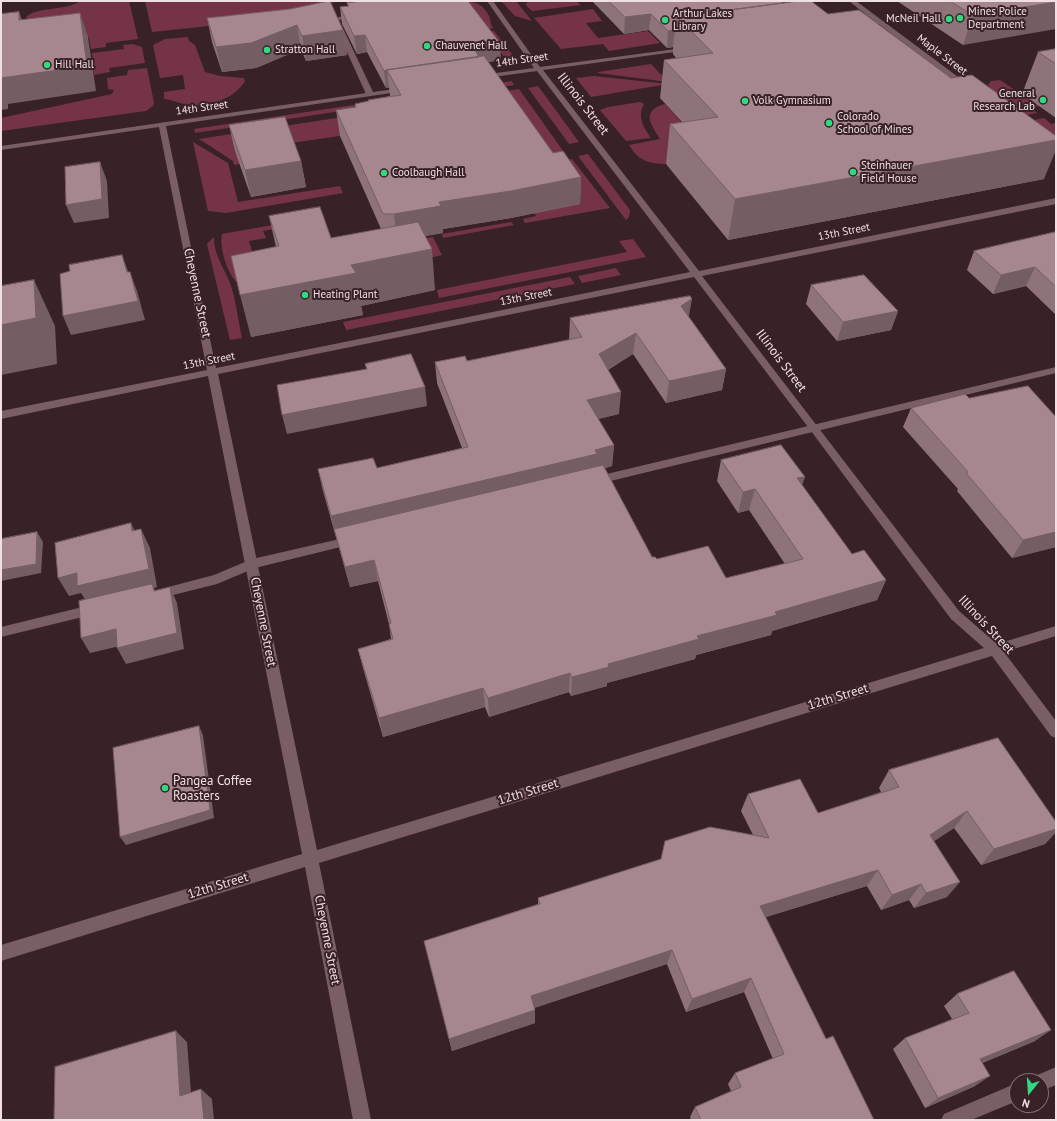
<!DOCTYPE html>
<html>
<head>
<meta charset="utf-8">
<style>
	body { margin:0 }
	#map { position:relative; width:1057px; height:1121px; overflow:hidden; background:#392227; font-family:"PT Sans",sans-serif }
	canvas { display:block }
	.frame { position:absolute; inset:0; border:2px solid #f1e0e3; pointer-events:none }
	.north { position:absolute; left:1009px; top:1073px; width:40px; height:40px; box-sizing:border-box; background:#392227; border:1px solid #836e72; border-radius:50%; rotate:197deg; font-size:11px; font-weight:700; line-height:16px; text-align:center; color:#f1e0e3 }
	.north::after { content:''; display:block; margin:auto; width:14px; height:18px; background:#32d882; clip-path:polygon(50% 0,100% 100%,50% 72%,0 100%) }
</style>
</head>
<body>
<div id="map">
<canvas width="1057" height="1121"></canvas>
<div class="frame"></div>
<div class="north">N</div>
</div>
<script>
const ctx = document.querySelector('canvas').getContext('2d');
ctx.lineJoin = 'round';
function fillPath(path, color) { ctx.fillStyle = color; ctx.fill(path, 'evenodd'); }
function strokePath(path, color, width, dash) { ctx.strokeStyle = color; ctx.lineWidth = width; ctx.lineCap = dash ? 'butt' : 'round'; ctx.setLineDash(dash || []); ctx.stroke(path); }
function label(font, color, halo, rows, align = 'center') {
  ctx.font = font + ' "PT Sans",sans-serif'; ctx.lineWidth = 4; ctx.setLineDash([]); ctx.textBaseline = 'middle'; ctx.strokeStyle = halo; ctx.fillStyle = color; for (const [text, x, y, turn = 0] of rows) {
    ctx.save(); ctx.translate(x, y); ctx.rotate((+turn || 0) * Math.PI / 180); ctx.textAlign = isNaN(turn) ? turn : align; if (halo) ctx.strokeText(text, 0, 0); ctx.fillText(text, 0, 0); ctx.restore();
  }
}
fillPath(new Path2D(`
	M 80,1 L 129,1 L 138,39 L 106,43 L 106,47 L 91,49 L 89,37 L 28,45 L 24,21 L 28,18 L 26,17 C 38,6 67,11 80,1 Z
	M 145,1 L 346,1 L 329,3 L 266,20 L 152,32 Z
	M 501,1 L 516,1 L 532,21 L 515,16 Z
	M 530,1 L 576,1 L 581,5 L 532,11 L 525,4 Z
	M 464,2 C 476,1 483,5 489,16 C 491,20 490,24 493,28 L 485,30 Z
	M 593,9 L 602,21 L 586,23 L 598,38 L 648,31 L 660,43 L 609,51 L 603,44 L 561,49 L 534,18 Z
	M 494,31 L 514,57 L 505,58 L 486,32 Z
	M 188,37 L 189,41 L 195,45 L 205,72 L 220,76 L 244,78 L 245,81 C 235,98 212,106 192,105 C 183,105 173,100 164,99 L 164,92 L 185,89 L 183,75 L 160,78 L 153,45 L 165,39 Z
	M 133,44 L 142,47 L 145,63 L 109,68 L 110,72 L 94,75 L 92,53 L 124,49 L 123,45 Z
	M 651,64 L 668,82 L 598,73 L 598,72 Z
	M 147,68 L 154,103 L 153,106 L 146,111 L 1,131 L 1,118 L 112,94 L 114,90 L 108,89 L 107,78 L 127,75 L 128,70 Z
	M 594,76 L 668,84 L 591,97 L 576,78 Z
	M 1000,80 L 1039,106 L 1031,108 L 1037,113 L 1027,115 L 993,91 L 988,85 L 991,81 Z
	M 512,81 L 514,85 L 195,133 L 194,129 Z
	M 538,86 L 579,142 L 569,144 L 528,88 Z
	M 519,89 L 566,155 L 531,161 L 493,93 Z
	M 640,102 L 644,104 C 637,116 643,127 651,138 L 626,141 L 600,110 L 608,107 Z
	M 665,104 L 712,156 C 692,160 657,171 639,157 C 635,154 632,149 629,145 L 660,139 C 650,123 641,111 665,104 Z
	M 356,115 L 360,133 L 236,151 L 240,164 L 234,165 L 233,161 L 199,139 Z
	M 1044,118 L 1051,124 L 1056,123 L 1056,136 L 1034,120 Z
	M 193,142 L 228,163 L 238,202 L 340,186 L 343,193 L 226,213 L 208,211 Z
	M 588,154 L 630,210 L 629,217 L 626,220 L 578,156 Z
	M 572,159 L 610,208 L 525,223 L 523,219 L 536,216 L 533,212 L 559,161 Z
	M 511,222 L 514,225 L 443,238 L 442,234 Z
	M 284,223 L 286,227 L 263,231 L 266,238 L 249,241 L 263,289 C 256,287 244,287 238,283 C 227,275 219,246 222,234 Z
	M 214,237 C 213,254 224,267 230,283 C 236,300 238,320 242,338 L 230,340 L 207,244 Z
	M 433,237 L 442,255 L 429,258 L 410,241 Z
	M 633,239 L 646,257 L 439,298 L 437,290 L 627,252 L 619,241 Z
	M 616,268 L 621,275 L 582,283 L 578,276 Z
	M 570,277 L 575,284 L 346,330 L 343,322 Z`), '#753445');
fillPath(new Path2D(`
	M 358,12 L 361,14 L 360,15 L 339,20 L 374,94 L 370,96 L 366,94 L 332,19 Z
	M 1056,367 L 1056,373 L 594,485 L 588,481 L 594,477 Z
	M 353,536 L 357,537 L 359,540 L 357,543 L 255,568 L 217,584 L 157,599 L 153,597 L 151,594 L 153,591 L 214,575 L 252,559 Z
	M 95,604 L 99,605 L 101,609 L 99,613 L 1,637 L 1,627 Z
	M 1056,1067 L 1056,1085 L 1041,1091 L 1041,1081 L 1033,1081 L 1035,1076 Z
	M 1017,1083 L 1017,1101 L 971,1120 L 941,1120 L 944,1114 Z`), '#795e63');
fillPath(new Path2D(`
	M 487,1 L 493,1 L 540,67 L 691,47 L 692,48 L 689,50 L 543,70 L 699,271 L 1056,198 L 1056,204 L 702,276 L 959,611 L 997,644 L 1056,626 L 1056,636 L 1004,652 L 1056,721 L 1056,738 L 1051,736 L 992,656 L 319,863 L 371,1120 L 353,1120 L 305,867 L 1,961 L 1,945 L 302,854 L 208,376 L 1,419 L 1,411 L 207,370 L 159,127 L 1,150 L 1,146 L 408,87 L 408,91 L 405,91 L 166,126 L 216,368 L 690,272 L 537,71 L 478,79 L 478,75 L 481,75 L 534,68 ZM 694,277 L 811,431 L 951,619 L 984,648 L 317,850 L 218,374 Z
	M 849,1 L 856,1 L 969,85 L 969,89 L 963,89 L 879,24 L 859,26 L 859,24 L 874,21 Z`), '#795e63');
fillPath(new Path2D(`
	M 592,1 L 780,1 L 1044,179 L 728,240 L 666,164 L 670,124 L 682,122 L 660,98 L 664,60 L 676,58 L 673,54 L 673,47 L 667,48 L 649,30 L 624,34 Z
	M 897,1 L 1056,1 L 963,45 Z
	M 347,3 L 501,60 L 488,62 L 553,153 L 581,177 L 580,204 L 511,218 L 443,229 L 443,233 L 425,236 L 435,290 L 361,306 L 363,315 L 251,337 L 276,247 L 269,216 L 331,238 L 381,229 L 340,136 L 336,110 L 356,108 L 355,104 L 368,101 L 368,100 L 390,96 L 390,95 L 389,88 L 386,88 L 367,52 L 357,54 L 342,24 L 340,7 L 348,6 Z
	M 290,9 L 343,30 L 347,55 L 306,61 L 301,49 L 256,68 L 222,72 L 212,42 L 207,18 Z
	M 1056,49 L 1056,118 L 1022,94 L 1038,52 Z
	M 229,125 L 301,161 L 306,187 L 251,197 L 235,151 Z
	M 1056,232 L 1056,315 L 1026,286 L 993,294 L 967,270 L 974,251 Z
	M 811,285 L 898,311 L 891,330 L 837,341 L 806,304 Z
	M 689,317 L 726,369 L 722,390 L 666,403 L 633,354 L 608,370 L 619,414 L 598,419 L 614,445 L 612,466 L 605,468 L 652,557 L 726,578 L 785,564 L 749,510 L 738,513 L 717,481 L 721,460 L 802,485 L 852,554 L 886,580 L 877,600 L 772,631 L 771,635 L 696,655 L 695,659 L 607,683 L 607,686 L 571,696 L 569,692 L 489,717 L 485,707 L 383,737 L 363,668 L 358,649 L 391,639 L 389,624 L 378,581 L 350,587 L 336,537 L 323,491 L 318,469 L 377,468 L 462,448 L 437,383 L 435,362 L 467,361 L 569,340 L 570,318 Z
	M 911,408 L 1056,547 L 1012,558 L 957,491 L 958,489 L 903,427 Z
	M 889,770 L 1056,822 L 1056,832 L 1045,844 L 981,865 L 954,828 L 934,841 L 947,897 L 914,908 L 909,900 L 881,910 L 867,886 L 766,917 L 826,1039 L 874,1120 L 691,1120 L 690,1117 L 695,1107 L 731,1091 L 728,1084 L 735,1073 L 773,1059 L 744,992 L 686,1012 L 667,964 L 534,1008 L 535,1010 L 535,1023 L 452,1051 L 424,941 L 538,904 L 538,898 L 753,835 L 741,811 L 748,794 L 818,813 L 881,792 L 879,788 Z
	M 957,994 L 1035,1041 L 982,1063 L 975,1086 L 925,1108 L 893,1049 L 905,1038 L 952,1019 L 944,1006 Z`), '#8e7479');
fillPath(new Path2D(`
	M 1056,2 L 1056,29 L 963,45 L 973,15 Z
	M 19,12 L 28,36 L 19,20 Z
	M 80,13 L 88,37 L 96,91 L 8,104 L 8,109 L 1,110 L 1,78 Z
	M 651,14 L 649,30 L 624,34 L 625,17 Z
	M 297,25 L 301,49 L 256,68 L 222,72 L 216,47 Z
	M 343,30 L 347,55 L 306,61 L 302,36 Z
	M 675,30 L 673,47 L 667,48 L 668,31 Z
	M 365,35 L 367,52 L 357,54 L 354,36 Z
	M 500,43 L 501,60 L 480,63 L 473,47 Z
	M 387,70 L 389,88 L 386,88 L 384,71 Z
	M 1056,140 L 1056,150 L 1044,179 L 728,240 L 735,199 Z
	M 301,161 L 306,187 L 251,197 L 245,170 Z
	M 100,162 L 107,181 L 109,218 L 74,223 L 66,205 Z
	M 581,177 L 580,204 L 511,218 L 443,229 L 443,233 L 397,241 L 394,214 L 439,202 Z
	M 432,249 L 435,290 L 361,306 L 363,315 L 251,337 L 240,295 L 351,265 Z
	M 122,255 L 129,274 L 127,272 Z
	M 1035,267 L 1026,286 L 993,294 L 1001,275 Z
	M 130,272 L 137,291 L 145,320 L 71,335 L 63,316 Z
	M 34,280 L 55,326 L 57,364 L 1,375 L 1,325 Z
	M 692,299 L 688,321 L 681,306 Z
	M 898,311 L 891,330 L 837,341 L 843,322 Z
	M 636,333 L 633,354 L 597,376 L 599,354 Z
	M 726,369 L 722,390 L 666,403 L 669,381 Z
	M 425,387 L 427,406 L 287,434 L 282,415 Z
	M 621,392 L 619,414 L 585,422 L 587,400 Z
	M 614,445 L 612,466 L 596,471 L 334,529 L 336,537 L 331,516 Z
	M 805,477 L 798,497 L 797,478 Z
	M 755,489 L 749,510 L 738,513 L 743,492 Z
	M 131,523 L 140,542 L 132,531 Z
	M 141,529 L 150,548 L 157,587 L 154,588 L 160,600 L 88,604 L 81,593 L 69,596 L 58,578 Z
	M 37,532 L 43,542 L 41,573 L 1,581 L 1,570 Z
	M 1056,532 L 1056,547 L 1012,558 L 1023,540 Z
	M 374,560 L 378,581 L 350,587 L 345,567 Z
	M 886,580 L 877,600 L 772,631 L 771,635 L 696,655 L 695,659 L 607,683 L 607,686 L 571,696 L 572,677 L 608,664 L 775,612 Z
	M 170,587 L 177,603 L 184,649 L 126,664 L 117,648 Z
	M 116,629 L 124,645 L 90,653 L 81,638 Z
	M 570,673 L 569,692 L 489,717 L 488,698 Z
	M 483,688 L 485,707 L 383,737 L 379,718 Z
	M 199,726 L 203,735 L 214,818 L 126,845 L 120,837 Z
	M 967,811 L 954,828 L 919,851 L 930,835 Z
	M 1056,829 L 1056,832 L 1045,844 L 981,865 L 994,849 Z
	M 878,870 L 867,886 L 753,921 L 760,906 Z
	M 960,882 L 947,897 L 914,908 L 926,893 Z
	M 921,884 L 909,900 L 881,910 L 892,895 Z
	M 672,950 L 667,964 L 531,1009 L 531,996 Z
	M 751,978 L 744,992 L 686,1012 L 692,999 Z
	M 535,1010 L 535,1023 L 452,1051 L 449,1039 Z
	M 1051,1030 L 1035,1041 L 966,1070 L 980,1059 Z
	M 176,1031 L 187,1042 L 192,1105 L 180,1096 Z
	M 990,1076 L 975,1086 L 925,1108 L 938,1098 Z
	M 201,1089 L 212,1099 L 214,1120 L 204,1120 Z`), '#745e63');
const building = new Path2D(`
	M 330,1 L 343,30 L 302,36 L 297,25 L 251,43 L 216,47 L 207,18 L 290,9 Z
	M 363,1 L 468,1 L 500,43 L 473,47 L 479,57 L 387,70 L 384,71 L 365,35 L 354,36 L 340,7 L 349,6 L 347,3 Z
	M 609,1 L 780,1 L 783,3 L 677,17 L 675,30 L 668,31 L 651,14 L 625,17 Z
	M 799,1 L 811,1 L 828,14 L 859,10 L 951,78 L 972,75 L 1056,136 L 1056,140 L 735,199 L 670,124 L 718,117 L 664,60 L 713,53 L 677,17 Z
	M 950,1 L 1056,1 L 1056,2 L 973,15 Z
	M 19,12 L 19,20 L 80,13 L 87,66 L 1,78 L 1,14 Z
	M 1056,49 L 1056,64 L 1038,52 Z
	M 484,56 L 553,153 L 563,151 L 581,177 L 511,191 L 439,202 L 441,206 L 394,214 L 383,214 L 336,110 L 356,107 L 355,104 L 369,101 L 368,100 L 401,95 L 387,70 Z
	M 285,117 L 301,161 L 245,170 L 229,125 Z
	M 100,162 L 102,199 L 66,205 L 65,167 Z
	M 320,207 L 331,238 L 418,222 L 432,249 L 351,265 L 356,273 L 240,295 L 231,256 L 279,246 L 269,216 Z
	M 1056,232 L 1056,287 L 1035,267 L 1001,275 L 974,251 Z
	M 122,255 L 127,272 L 130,272 L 138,301 L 63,316 L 60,274 L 70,271 L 69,265 Z
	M 864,275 L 898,311 L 843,322 L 811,285 Z
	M 34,280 L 36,318 L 1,325 L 1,286 Z
	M 690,296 L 692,299 L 681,306 L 726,369 L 669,381 L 636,333 L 599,354 L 621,392 L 587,400 L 614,445 L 595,450 L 597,454 L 331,516 L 318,469 L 373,458 L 377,468 L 468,447 L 435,362 L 465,356 L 467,361 L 582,337 L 570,318 Z
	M 411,354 L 425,387 L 282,415 L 277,385 L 367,369 L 365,364 Z
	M 1028,386 L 1056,417 L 1056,532 L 1023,540 L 966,473 L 968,472 L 911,408 L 965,394 L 969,398 Z
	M 781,445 L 805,477 L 797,478 L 852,554 L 864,550 L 886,580 L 775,612 L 777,615 L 697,636 L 699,639 L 608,664 L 609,667 L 572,677 L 570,673 L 488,698 L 483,688 L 379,718 L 358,649 L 393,639 L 389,624 L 391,623 L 374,560 L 345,567 L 334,529 L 603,465 L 652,557 L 655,557 L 657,559 L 708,546 L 726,578 L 803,559 L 755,489 L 743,492 L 721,460 Z
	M 131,523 L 132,531 L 141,529 L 149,569 L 77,586 L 77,573 L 58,578 L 55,543 Z
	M 37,532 L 36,564 L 1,570 L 1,539 Z
	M 152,584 L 154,591 L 170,587 L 177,633 L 117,648 L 116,629 L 81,638 L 79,601 Z
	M 199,726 L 210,810 L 120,837 L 113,748 Z
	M 998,738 L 1056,822 L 1056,829 L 994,849 L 967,811 L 930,835 L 960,882 L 926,893 L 921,884 L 892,895 L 878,870 L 760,906 L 826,1039 L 833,1036 L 874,1120 L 701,1120 L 695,1107 L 741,1087 L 735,1073 L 784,1054 L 751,978 L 692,999 L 672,950 L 531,996 L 535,1010 L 449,1039 L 424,941 L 540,904 L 538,898 L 661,859 L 665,841 L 710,827 L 769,838 L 748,794 L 800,779 L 818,813 L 899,787 L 889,770 Z
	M 1014,971 L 1051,1030 L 980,1059 L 990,1076 L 938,1098 L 905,1038 L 969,1013 L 957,994 Z
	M 176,1031 L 180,1096 L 201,1089 L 204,1120 L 54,1120 L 55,1067 Z`);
fillPath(building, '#a5878d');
strokePath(building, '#745e63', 1);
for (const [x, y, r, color] of [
	[960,18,4,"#32d882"],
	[949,19,4,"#32d882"],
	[665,20,4,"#32d882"],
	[427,46,4,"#32d882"],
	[267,50,4,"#32d882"],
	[47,65,4,"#32d882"],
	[1043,100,4,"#32d882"],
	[745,101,4,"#32d882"],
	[829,123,4,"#32d882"],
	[853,172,4,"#32d882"],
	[384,173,4,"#32d882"],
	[305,295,4,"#32d882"],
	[165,788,4,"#32d882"]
]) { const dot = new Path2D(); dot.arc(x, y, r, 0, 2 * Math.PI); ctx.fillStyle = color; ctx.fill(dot); strokePath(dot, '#392227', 1.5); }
label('11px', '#f1e0e3', '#392227', [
	["Mines Police",968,12],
	["Department",968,25],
	["Arthur Lakes",673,14],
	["Library",673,27],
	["McNeil Hall",941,19,"right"],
	["Chauvenet Hall",435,46],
	["Stratton Hall",275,50],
	["Hill Hall",55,65],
	["General",1035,94,"right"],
	["Research Lab",1035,107,"right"],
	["Volk Gymnasium",753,101],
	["Colorado",837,117],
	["School of Mines",837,130],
	["Steinhauer",861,166],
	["Field House",861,179],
	["Coolbaugh Hall",392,173],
	["Heating Plant",313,295]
], 'left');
label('11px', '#f1e0e3', '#392227', [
	["Maple Street",942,55,37],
	["14th Street",522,60,-8],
	["14th Street",202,108,-8],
	["13th Street",844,232,-11],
	["13th Street",526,297,-11],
	["13th Street",209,361,-11]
]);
label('13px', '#f1e0e3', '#392227', [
	["Illinois Street",583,104,52],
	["Cheyenne Street",197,293,78],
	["Illinois Street",781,361,53],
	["Cheyenne Street",263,622,79],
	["Illinois Street",986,625,47],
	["12th Street",838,697,-17],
	["12th Street",528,792,-17],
	["12th Street",218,886,-17],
	["Cheyenne Street",327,940,79]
]);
label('13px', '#f1e0e3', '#392227', [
	["Pangea Coffee",173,781],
	["Roasters",173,796]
], 'left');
</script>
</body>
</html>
